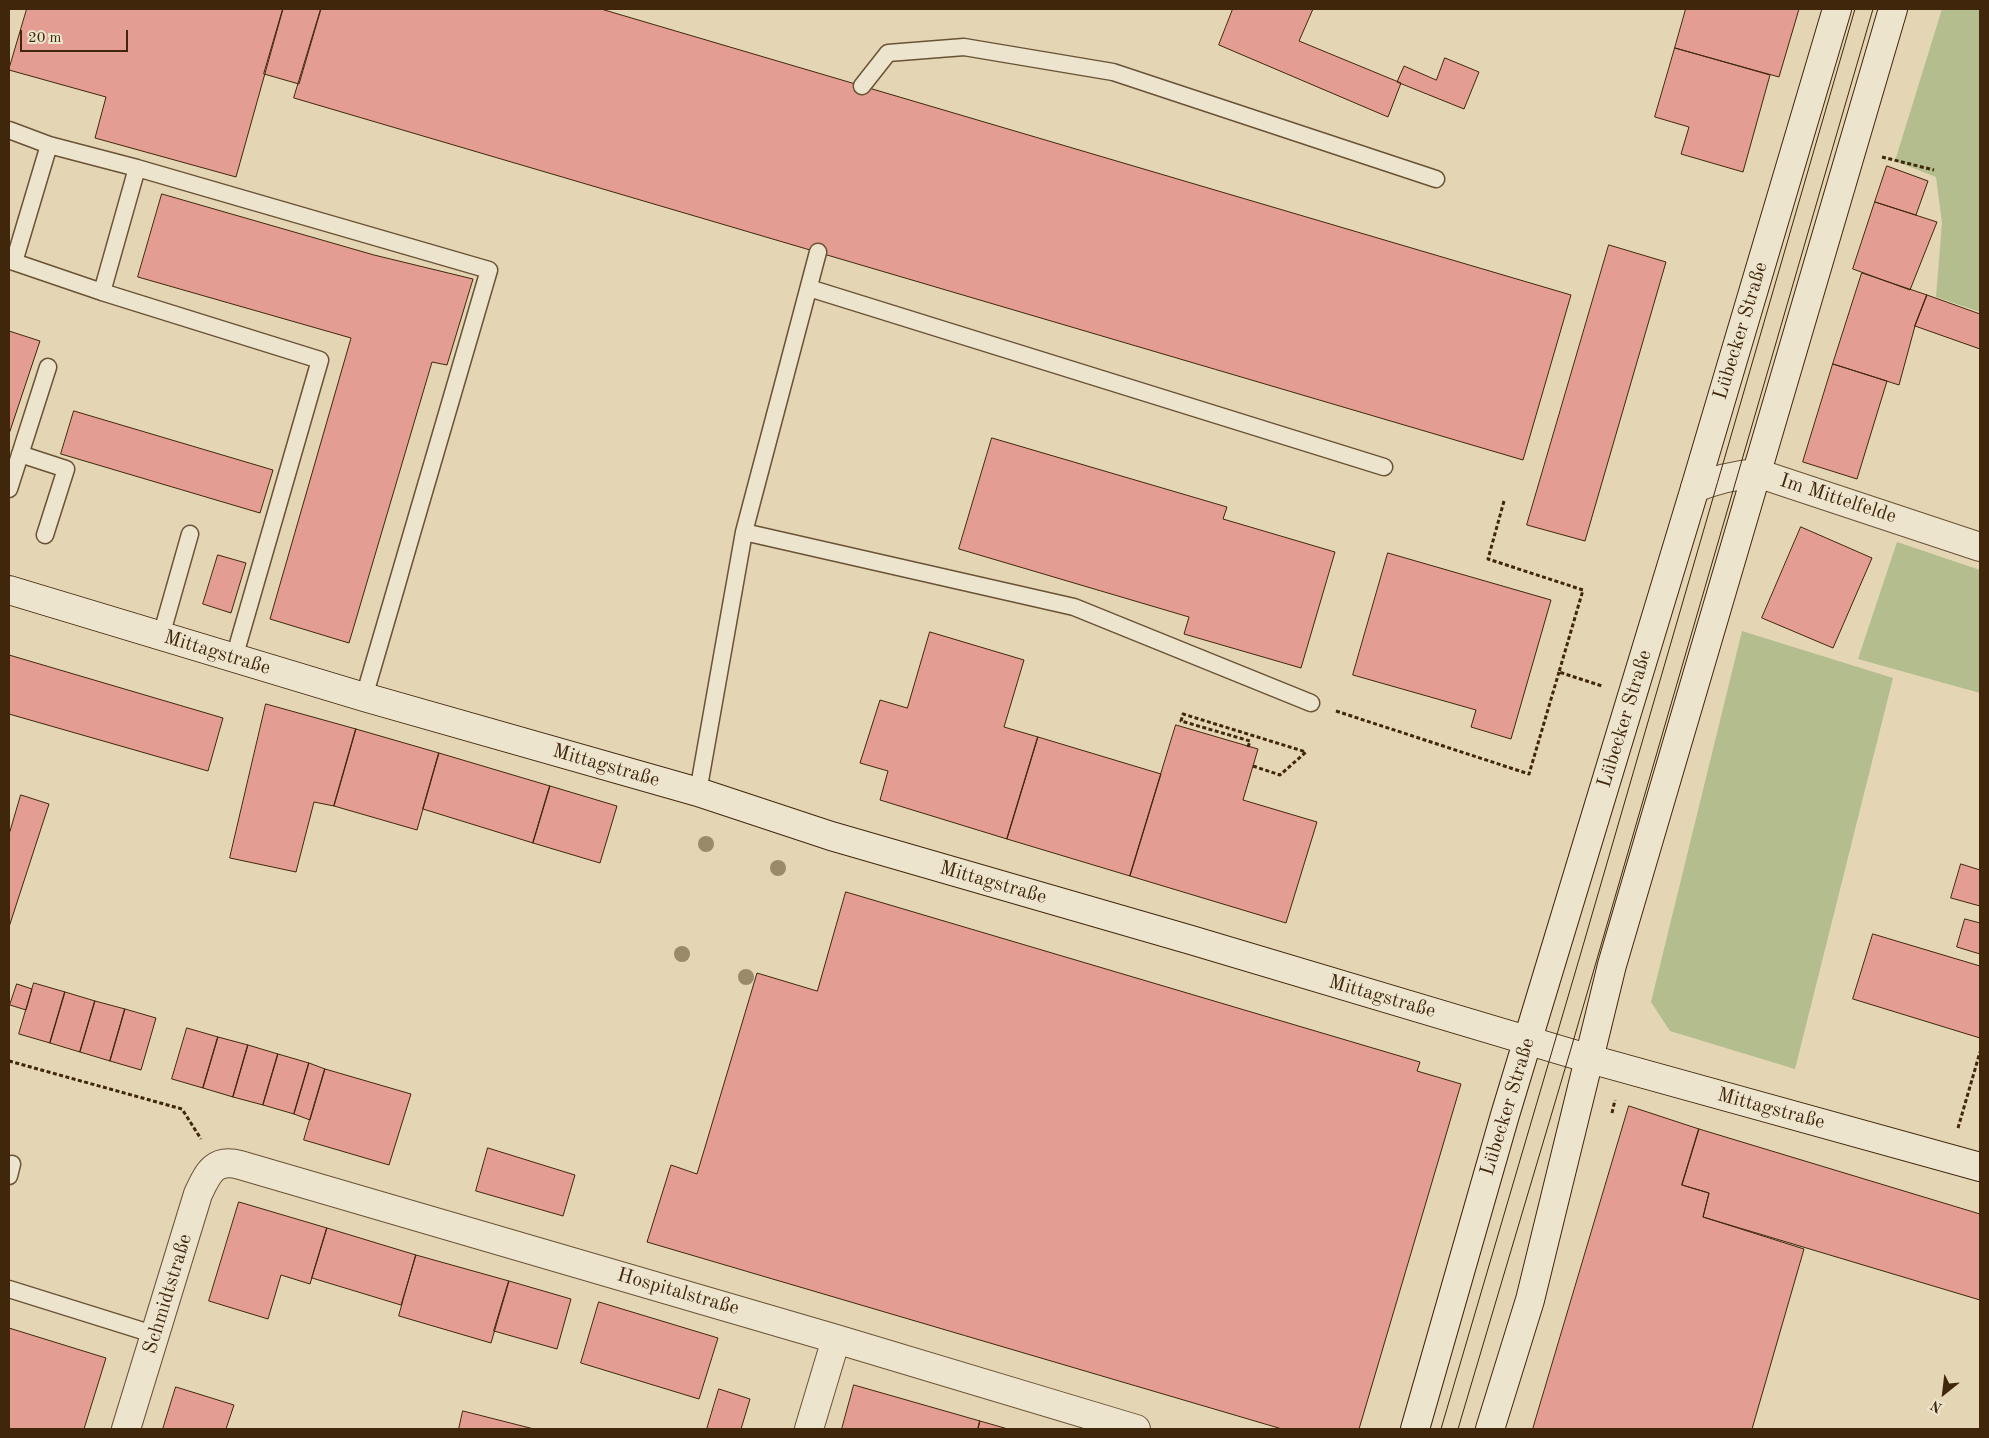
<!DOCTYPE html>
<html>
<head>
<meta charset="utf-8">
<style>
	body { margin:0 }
	#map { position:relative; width:1989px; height:1438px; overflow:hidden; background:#e4d5b4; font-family:"Old Standard TT",serif }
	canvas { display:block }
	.frame { position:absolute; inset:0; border:10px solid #40270b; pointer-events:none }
	.north { position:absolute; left:1919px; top:1368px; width:50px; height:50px; -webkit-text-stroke:4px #ede4ce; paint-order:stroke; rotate:209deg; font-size:14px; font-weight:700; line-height:20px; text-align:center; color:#40270b }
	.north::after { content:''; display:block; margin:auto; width:18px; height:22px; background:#40270b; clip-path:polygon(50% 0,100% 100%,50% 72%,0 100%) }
	.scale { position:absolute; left:20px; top:30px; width:108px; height:22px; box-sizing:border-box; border:2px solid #40270b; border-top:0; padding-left:6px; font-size:15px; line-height:18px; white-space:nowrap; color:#40270b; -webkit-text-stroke:4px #ede4ce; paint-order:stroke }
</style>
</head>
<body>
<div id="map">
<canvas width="1989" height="1438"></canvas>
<div class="frame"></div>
<div class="north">N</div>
<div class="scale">20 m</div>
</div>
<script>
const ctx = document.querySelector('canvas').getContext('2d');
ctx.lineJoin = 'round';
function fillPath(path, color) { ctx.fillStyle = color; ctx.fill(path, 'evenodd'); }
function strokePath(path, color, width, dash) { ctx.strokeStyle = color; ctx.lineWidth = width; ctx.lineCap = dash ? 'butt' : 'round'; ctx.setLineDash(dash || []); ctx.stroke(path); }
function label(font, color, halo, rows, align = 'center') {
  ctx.font = font + ' "Old Standard TT",serif'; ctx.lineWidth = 4; ctx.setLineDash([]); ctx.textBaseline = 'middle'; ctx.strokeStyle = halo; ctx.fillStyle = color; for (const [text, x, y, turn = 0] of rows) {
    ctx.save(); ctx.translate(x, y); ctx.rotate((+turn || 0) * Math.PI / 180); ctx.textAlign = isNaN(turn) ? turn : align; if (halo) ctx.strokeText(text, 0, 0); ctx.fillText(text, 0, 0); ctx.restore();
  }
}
fillPath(new Path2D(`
	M 1942,9 L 1980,9 L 1980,312 L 1936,297 L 1942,223 L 1936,177 L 1895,161 Z
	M 1897,542 L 1980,570 L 1980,693 L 1858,659 Z
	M 1742,631 L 1893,678 L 1795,1069 L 1670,1031 L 1651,1002 Z`), '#b4bd8d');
const building = new Path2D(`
	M 27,9 L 283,9 L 236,177 L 95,138 L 106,97 L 9,70 Z
	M 283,9 L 321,9 L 299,84 L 264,74 Z
	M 321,9 L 601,9 L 1571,295 L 1523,460 L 294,98 Z
	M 1233,9 L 1313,9 L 1299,41 L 1401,83 L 1388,117 L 1219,45 Z
	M 1686,9 L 1799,9 L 1779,77 L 1675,48 Z
	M 1675,48 L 1770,75 L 1743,172 L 1681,154 L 1689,127 L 1655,117 Z
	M 1445,58 L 1479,72 L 1464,109 L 1397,82 L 1404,66 L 1436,80 Z
	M 1887,166 L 1928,181 L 1916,215 L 1875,202 Z
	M 162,194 L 374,255 L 473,279 L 447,365 L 432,362 L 349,643 L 270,619 L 351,338 L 138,277 Z
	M 1875,202 L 1937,222 L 1910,290 L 1853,269 Z
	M 1609,245 L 1666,262 L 1585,541 L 1527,525 Z
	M 1862,273 L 1927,295 L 1915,326 L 1899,385 L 1833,364 Z
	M 1927,295 L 1980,314 L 1980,349 L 1915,326 Z
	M 9,331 L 40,341 L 9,434 Z
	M 1833,364 L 1887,381 L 1857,479 L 1803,462 Z
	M 74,411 L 273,470 L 260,513 L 61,454 Z
	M 992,438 L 1227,507 L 1223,519 L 1335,552 L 1301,668 L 1184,634 L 1189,617 L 959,549 Z
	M 1801,527 L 1872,558 L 1833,648 L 1762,618 Z
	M 1388,553 L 1551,600 L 1511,739 L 1471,727 L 1476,710 L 1353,675 Z
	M 218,555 L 246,563 L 231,613 L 203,604 Z
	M 930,632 L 1024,660 L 1004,727 L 1038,737 L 1007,839 L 880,800 L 888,771 L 860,763 L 880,700 L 907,708 Z
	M 9,655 L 223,718 L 208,771 L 9,714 Z
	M 266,704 L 356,729 L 334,806 L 314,802 L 296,872 L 230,858 Z
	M 1176,725 L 1258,749 L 1243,800 L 1317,822 L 1286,923 L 1130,876 Z
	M 356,729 L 439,753 L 417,830 L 334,806 Z
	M 1038,737 L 1161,774 L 1130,876 L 1007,839 Z
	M 439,753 L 550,786 L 533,843 L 423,809 Z
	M 550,786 L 617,806 L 600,863 L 533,843 Z
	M 21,795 L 49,804 L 9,927 L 9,835 Z
	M 1961,864 L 1980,870 L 1980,906 L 1951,898 Z
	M 846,892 L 1420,1062 L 1417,1071 L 1461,1084 L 1359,1429 L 1282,1429 L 647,1242 L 671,1165 L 697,1174 L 757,973 L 817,991 Z
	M 1965,919 L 1980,923 L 1980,954 L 1957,947 Z
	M 1873,934 L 1980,966 L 1980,1038 L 1853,999 Z
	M 34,983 L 65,992 L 50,1043 L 19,1034 Z
	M 17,984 L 32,989 L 26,1010 L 10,1005 Z
	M 65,992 L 95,1001 L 80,1052 L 50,1043 Z
	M 95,1001 L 125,1009 L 110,1061 L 80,1052 Z
	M 125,1009 L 156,1018 L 141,1070 L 110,1061 Z
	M 187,1028 L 218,1037 L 203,1088 L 172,1079 Z
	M 218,1037 L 248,1045 L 233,1097 L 203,1088 Z
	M 248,1045 L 278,1054 L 263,1105 L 233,1097 Z
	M 278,1054 L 309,1063 L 294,1114 L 263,1105 Z
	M 309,1063 L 325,1069 L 310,1120 L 294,1114 Z
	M 325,1069 L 411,1094 L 389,1165 L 304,1140 Z
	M 1629,1106 L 1699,1129 L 1682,1185 L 1709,1193 L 1703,1217 L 1804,1249 L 1752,1429 L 1533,1429 Z
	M 1699,1129 L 1980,1214 L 1980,1300 L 1703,1217 L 1709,1193 L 1682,1185 Z
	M 488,1148 L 575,1175 L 563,1216 L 476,1191 Z
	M 239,1202 L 327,1228 L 310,1284 L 281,1275 L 268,1319 L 209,1301 Z
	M 327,1228 L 416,1255 L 401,1305 L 312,1278 Z
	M 416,1255 L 509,1281 L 491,1343 L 399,1316 Z
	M 509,1281 L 571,1299 L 557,1349 L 494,1331 Z
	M 599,1302 L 718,1338 L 699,1399 L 581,1363 Z
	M 9,1328 L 106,1358 L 84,1429 L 9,1429 Z
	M 854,1385 L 980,1421 L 978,1429 L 842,1429 Z
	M 176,1387 L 234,1405 L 226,1429 L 163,1429 Z
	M 719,1389 L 750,1399 L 741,1429 L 707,1429 Z
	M 463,1411 L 534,1429 L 459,1429 Z
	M 980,1421 L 1008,1429 L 978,1429 Z`);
fillPath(building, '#e39d92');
strokePath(building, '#40270b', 1);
const lane = new Path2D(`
	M 862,86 L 888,53 L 964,47 L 1113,72 L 1436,179
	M 9,130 L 49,145 L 137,168 L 489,270 L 364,697
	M 9,257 L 14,262 L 102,292 L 320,360 L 234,658
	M 14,262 L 49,145
	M 809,288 L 1384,467
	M 102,292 L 137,168
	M 20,454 L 66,469 L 45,535
	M 9,489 L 48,367
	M 744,532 L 818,252
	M 161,636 L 190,534
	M 698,792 L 744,532 L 1074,607 L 1311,703
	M 9,1176 L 12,1164
	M 9,1289 L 156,1335`);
const street = new Path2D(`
	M 1695,488 C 1715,480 1735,475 1757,473 L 1980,547
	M 126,1429 L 198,1194 C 208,1173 214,1158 240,1165 L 836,1339 L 1136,1429
	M 809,1429 L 836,1339`);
const secondary = new Path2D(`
	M 9,590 L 364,697 L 698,792 L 831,836 L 1191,940 L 1590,1059 L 1980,1167
	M 1415,1429 L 1505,1115 L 1695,488 L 1837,9
	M 1490,1429 L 1530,1300 L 1612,965 L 1893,9`);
strokePath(lane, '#695235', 19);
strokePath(street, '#695235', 30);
strokePath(secondary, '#40270b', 30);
strokePath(new Path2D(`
	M 1882,157 L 1934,170
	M 1504,501 L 1488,559 L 1583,590 L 1559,672 L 1602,686
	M 1336,711 L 1529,774 L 1559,672
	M 1248,747 L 1250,741 L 1181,721 L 1183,714 L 1306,752
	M 1253,766 L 1280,775 L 1306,752
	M 9,1061 L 182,1109 L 201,1139
	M 1612,1113 L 1615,1100
	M 1958,1128 L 1980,1052`), '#40270b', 3, [4, 2.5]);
strokePath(lane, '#ede4ce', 16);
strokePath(street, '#ede4ce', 28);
strokePath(secondary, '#ede4ce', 28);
strokePath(new Path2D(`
	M 1441,1429 L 1580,956 L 1855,9
	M 1458,1429 L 1570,1052 L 1873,9`), '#40270b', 1);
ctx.fillStyle = '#9a8a69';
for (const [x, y] of [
	[706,844],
	[778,868],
	[682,954],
	[746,977]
]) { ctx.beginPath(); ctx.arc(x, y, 8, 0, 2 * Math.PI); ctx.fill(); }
label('20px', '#40270b', '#ede4ce', [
	["Lübecker Straße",1741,331,-73],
	["Im Mittelfelde",1838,499,18],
	["Mittagstraße",217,653,17],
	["Lübecker Straße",1625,719,-73],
	["Mittagstraße",606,766,16],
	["Mittagstraße",993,883,16],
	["Mittagstraße",1382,997,16],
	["Lübecker Straße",1508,1107,-73],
	["Mittagstraße",1771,1109,15],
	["Hospitalstraße",678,1292,16],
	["Schmidtstraße",168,1294,-73]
]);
</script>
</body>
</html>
